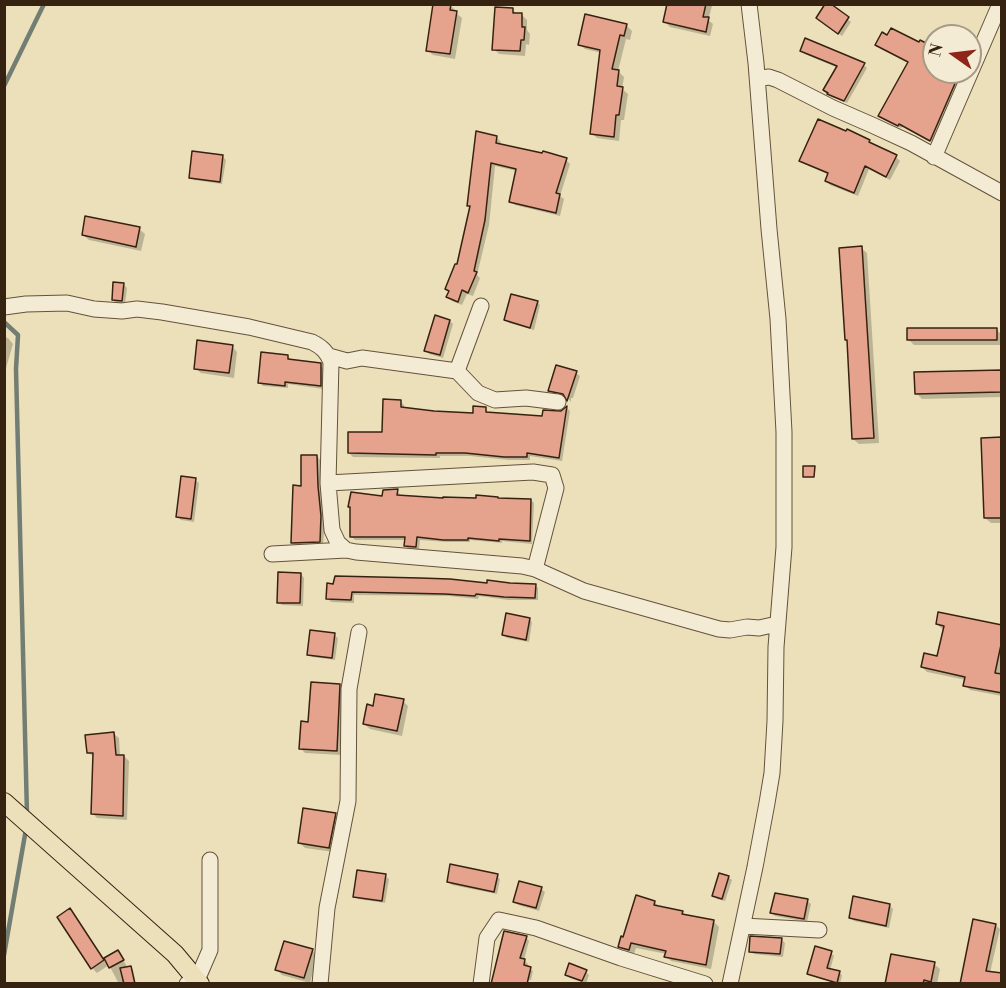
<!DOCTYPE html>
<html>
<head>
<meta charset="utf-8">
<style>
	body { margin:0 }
	#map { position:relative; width:1006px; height:988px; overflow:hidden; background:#ece0bb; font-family:"Libre Bodoni",serif }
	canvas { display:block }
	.frame { position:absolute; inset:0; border:6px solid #362211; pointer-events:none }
	.north { position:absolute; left:922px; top:24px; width:60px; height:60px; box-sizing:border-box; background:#f3ebd3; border:2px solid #a79b85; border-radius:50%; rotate:284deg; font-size:16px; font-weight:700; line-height:24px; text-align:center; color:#362211 }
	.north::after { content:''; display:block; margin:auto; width:21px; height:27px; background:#8f2418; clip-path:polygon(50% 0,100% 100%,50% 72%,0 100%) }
</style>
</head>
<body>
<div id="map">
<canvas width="1006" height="988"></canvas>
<div class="frame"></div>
<div class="north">N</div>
</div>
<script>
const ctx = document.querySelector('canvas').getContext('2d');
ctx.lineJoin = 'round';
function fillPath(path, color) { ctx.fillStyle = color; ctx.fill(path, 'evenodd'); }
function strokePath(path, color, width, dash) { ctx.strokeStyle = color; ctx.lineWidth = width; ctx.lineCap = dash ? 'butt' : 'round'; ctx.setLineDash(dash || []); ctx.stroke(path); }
fillPath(new Path2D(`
	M 669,4 L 710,4 L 712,6 L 708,20 L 713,24 L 710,36 L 670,27 L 665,22 Z
	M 828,4 L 851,22 L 842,36 L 821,21 Z
	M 450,5 L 455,10 L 455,12 L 462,18 L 455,59 L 433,55 L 427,50 Z
	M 512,9 L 517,14 L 522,15 L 527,20 L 527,30 L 530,34 L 529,45 L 526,44 L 525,56 L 499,54 L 494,49 Z
	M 586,16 L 627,26 L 632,31 L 630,40 L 626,39 L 618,71 L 624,77 L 622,89 L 628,94 L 624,120 L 621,120 L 619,141 L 597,138 L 592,133 L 602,53 L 585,49 L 579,44 Z
	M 920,44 L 934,48 L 934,72 L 964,72 L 934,143 L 903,126 L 901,128 L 883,119 L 880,116 L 909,63 L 880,48 L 877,45 Z
	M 802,50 L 864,65 L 867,68 L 847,103 L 832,97 L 825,90 L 838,68 L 805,54 Z
	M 497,138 L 501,142 L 500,145 L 566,160 L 570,164 L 560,196 L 564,199 L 560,216 L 515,205 L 510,201 L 517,171 L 495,166 L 489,225 L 477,275 L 480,278 L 473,296 L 467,294 L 462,305 L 452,301 L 448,297 L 458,267 L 471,208 L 468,205 Z
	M 869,141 L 873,145 L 896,157 L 900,161 L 890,180 L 869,169 L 858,196 L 830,185 L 826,180 L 829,175 L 805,164 L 801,160 Z
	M 222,156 L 226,160 L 222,184 L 194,180 L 190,177 Z
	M 139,229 L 145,234 L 141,251 L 89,240 L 83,235 Z
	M 861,248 L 867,253 L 879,443 L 859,444 L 853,439 Z
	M 123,284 L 127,288 L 125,304 L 116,303 L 113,300 Z
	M 537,302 L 540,305 L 534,330 L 509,323 L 506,320 Z
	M 450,321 L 453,324 L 443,358 L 429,354 L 426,350 Z
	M 997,330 L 1002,335 L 1002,345 L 914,345 L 909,340 Z
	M 4,337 L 8,338 L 13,344 L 4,375 Z
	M 232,346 L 237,352 L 234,378 L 201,373 L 195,368 Z
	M 287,356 L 291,359 L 320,365 L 324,369 L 323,389 L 288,384 L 288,388 L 263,386 L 259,382 Z
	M 1002,371 L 1002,397 L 922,399 L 916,393 Z
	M 576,373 L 580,376 L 573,398 L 571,398 L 571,402 L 566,396 L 553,394 L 549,390 Z
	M 400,401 L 404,405 L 404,409 L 474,415 L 485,408 L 489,413 L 544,417 L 562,413 L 567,408 L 570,411 L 562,461 L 530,456 L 530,460 L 509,460 L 470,456 L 440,456 L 440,458 L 353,457 L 349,453 L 383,434 Z
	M 1002,439 L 1002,523 L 991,523 L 985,518 Z
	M 317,456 L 321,461 L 321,492 L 325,521 L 323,545 L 297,547 L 292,543 L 303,487 Z
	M 195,480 L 199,483 L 194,522 L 181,520 L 177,517 Z
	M 397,491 L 400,494 L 400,497 L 531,500 L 534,503 L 532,544 L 502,541 L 502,543 L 470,540 L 470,542 L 447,542 L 420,540 L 419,550 L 408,549 L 405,546 L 406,540 L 355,540 L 352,537 L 383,498 Z
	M 301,574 L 304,578 L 303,606 L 282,605 L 278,602 Z
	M 328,585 L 535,585 L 538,588 L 538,600 L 508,600 L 479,596 L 478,599 L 449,596 L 354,595 L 354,603 L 331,602 L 327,598 Z
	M 529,619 L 532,622 L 529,642 L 507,638 L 503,635 Z
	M 937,624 L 1002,626 L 1002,667 L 1000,676 L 1002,676 L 1002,696 L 970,690 L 965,685 L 966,680 L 927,672 L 922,667 L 938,658 L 945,629 L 942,629 Z
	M 334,635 L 338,638 L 335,660 L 312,657 L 309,654 Z
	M 339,686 L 344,690 L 341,755 L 305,753 L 300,748 L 309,723 Z
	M 403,701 L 408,706 L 402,736 L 370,729 L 364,724 L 374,708 Z
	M 114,734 L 119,738 L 120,756 L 124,756 L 129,761 L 127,820 L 97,818 L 92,813 L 94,757 L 88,752 Z
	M 335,814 L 340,819 L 334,852 L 305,848 L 300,843 Z
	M 385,876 L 389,879 L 385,903 L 358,899 L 355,896 Z
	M 497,876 L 500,879 L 497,894 L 452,885 L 448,881 Z
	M 728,877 L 732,880 L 725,901 L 717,899 L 713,895 Z
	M 541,889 L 545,892 L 539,911 L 518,905 L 514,901 Z
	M 807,901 L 811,904 L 807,922 L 775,916 L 772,913 Z
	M 654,902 L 660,907 L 682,912 L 687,917 L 714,922 L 719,927 L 711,969 L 671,961 L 666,956 L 667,954 L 636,948 L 634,954 L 625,951 L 620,946 Z
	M 890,906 L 893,909 L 889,928 L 854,921 L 850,917 Z
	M 70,910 L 75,915 L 104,960 L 118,952 L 120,955 L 128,968 L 131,967 L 133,970 L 136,984 L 119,984 L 109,965 L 97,973 L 92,968 Z
	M 995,925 L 1000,929 L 990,973 L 962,984 Z
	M 526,937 L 529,941 L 524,960 L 528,964 L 527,967 L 533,971 L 531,980 L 492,984 Z
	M 781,939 L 785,943 L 783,957 L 754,954 L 750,951 Z
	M 312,950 L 317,956 L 310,983 L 282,975 L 277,970 Z
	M 831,953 L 834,956 L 830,970 L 839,972 L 842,975 L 840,984 L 812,976 L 809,973 Z
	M 934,964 L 940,969 L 937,984 L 887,984 Z
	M 586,972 L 589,975 L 586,984 L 570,978 L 566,974 Z`), '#0003');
strokePath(new Path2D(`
	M 4,86 L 44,4
	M 4,322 L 18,335 L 16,369 L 27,814
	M 4,955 L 26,829`), '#727e74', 4.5);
const building = new Path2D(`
	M 433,4 L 451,4 L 450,10 L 457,11 L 450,54 L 426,51 Z
	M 667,4 L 706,4 L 703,17 L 709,17 L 706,32 L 663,22 Z
	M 825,4 L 831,4 L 849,17 L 838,34 L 816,18 Z
	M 495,7 L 513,8 L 513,13 L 522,13 L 522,27 L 525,27 L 524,40 L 521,40 L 520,51 L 492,50 Z
	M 585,14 L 627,24 L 624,36 L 620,35 L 612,69 L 619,70 L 617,86 L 623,87 L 619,115 L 616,115 L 614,137 L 590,134 L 600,50 L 578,45 Z
	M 891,28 L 919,42 L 920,40 L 934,47 L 934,72 L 960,72 L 930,141 L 899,124 L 898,126 L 878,116 L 908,62 L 875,45 L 882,32 L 887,35 Z
	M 805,38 L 865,63 L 844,101 L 827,94 L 828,93 L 823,90 L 837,66 L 800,51 Z
	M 818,119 L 846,131 L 847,129 L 870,140 L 869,142 L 897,155 L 886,177 L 865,166 L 854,193 L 825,181 L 828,173 L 799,161 Z
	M 476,131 L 497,136 L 496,143 L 542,153 L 543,151 L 567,158 L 556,193 L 560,194 L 556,213 L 509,202 L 516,169 L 491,163 L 485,220 L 474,271 L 477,272 L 468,293 L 462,290 L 458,302 L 446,297 L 449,291 L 445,289 L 455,264 L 457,264 L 470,206 L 467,206 Z
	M 192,151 L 223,155 L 220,182 L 189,178 Z
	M 85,216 L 140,227 L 136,247 L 82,235 Z
	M 862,246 L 874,438 L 852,439 L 847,340 L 845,340 L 839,248 Z
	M 113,282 L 124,283 L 122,301 L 112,300 Z
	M 511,294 L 538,301 L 530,328 L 504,320 Z
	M 435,315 L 450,320 L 440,355 L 424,351 Z
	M 907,328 L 997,328 L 997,340 L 907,340 Z
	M 197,340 L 233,345 L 229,373 L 194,369 Z
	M 261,352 L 288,355 L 288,359 L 321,363 L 321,386 L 285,382 L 285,386 L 258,383 Z
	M 556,365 L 577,371 L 567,401 L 563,394 L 548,391 Z
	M 1002,370 L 1002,392 L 915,394 L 914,372 Z
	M 383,399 L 401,400 L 401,407 L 434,411 L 473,413 L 473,406 L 486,407 L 486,412 L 542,416 L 543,410 L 561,411 L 567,406 L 559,458 L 527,453 L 527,457 L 504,457 L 465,453 L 436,453 L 436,455 L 348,453 L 348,432 L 382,432 Z
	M 1002,437 L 1002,518 L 984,518 L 981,438 Z
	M 301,455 L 317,455 L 318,486 L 321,516 L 320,542 L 291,543 L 293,485 L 301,486 Z
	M 803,466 L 815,466 L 814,477 L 803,477 Z
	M 181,476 L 196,478 L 191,519 L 176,517 Z
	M 398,489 L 397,495 L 443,498 L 443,497 L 476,498 L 476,495 L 498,497 L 498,498 L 531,499 L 530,541 L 499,539 L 499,541 L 468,538 L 468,540 L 443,540 L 417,537 L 416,547 L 404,546 L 405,537 L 350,537 L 350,507 L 348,507 L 351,492 L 382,496 L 383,490 Z
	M 278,572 L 301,573 L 300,603 L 277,603 Z
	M 335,576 L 420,578 L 450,579 L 487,583 L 487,580 L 510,583 L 536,584 L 535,598 L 504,597 L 476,594 L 475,596 L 445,594 L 352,592 L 351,600 L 326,599 L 327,583 L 333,584 Z
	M 938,612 L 1002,625 L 1002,640 L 995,673 L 1002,674 L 1002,693 L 963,686 L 965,677 L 921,667 L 924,653 L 937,656 L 944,626 L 936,624 Z
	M 506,613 L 530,618 L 526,640 L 502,635 Z
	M 310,630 L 335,633 L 332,658 L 307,655 Z
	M 311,682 L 340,684 L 337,751 L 299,749 L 301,721 L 308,722 Z
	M 375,694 L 404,699 L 397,731 L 363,724 L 367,704 L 373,706 Z
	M 114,732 L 116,755 L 124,755 L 123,816 L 91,814 L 93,753 L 87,753 L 85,735 Z
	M 303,808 L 336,813 L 329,848 L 298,843 Z
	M 450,864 L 498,874 L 494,892 L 447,882 Z
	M 357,870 L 386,874 L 382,901 L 353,897 Z
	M 719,873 L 729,876 L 722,899 L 712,896 Z
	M 519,881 L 542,887 L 536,908 L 513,902 Z
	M 775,893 L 808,899 L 804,919 L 770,913 Z
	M 636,895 L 655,901 L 654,905 L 683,911 L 682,914 L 714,920 L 706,965 L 664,957 L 666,951 L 631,943 L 629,950 L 618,947 L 621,936 L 623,937 Z
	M 853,896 L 890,904 L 886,926 L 849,918 Z
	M 70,908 L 104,960 L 91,969 L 57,917 Z
	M 973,919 L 996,924 L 986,971 L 1002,973 L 1002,984 L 960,984 Z
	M 504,931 L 527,936 L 520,958 L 525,959 L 524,965 L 531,967 L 527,984 L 491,984 Z
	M 750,936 L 782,938 L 780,954 L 749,952 Z
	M 284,941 L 313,949 L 304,978 L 275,970 Z
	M 815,946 L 832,951 L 827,968 L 840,971 L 837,983 L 807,974 Z
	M 118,950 L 124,960 L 109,968 L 104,958 Z
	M 891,954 L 935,962 L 931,982 L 924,980 L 923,984 L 885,984 Z
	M 569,963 L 587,970 L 582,981 L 565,975 Z
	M 131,966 L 135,984 L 124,984 L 120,968 Z`);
fillPath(building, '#e5a28d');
strokePath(building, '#362211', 1.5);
const minor = new Path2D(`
	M 757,75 L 762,78 L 769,77 L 778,80 L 833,108 L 872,125 L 911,143 L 1002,193
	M 934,157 L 1000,4
	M 4,307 L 26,304 L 67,303 L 94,309 L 122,311 L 137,309 L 162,312 L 249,327 L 312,342 C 322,347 327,352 331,362 L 328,483 L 332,530 L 338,543 L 346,550
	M 329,356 L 347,361 L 362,358 L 457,371 L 478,393 L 495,400 L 526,398 L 558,402
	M 457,371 L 481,306
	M 328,483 L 533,472 L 552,475 L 556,488 L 535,569
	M 272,554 L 346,550 L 356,552 L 522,566 L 535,569 L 584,591 L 719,629 L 730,630 L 747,627 L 759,628 L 777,624
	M 743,926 L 819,930
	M 187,984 L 197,980 L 210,950 L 210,860
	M 320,984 L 327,908 L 348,801 L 349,689 L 359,632
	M 481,984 L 487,938 L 499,920 L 536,928 L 621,958 L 705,984
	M 730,984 L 755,867 L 767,803 L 772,773 L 775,721 L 776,647 L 784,547 L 784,432 L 778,319 L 769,229 L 756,63 L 749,4`);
const major = new Path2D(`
	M 4,802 L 175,954 L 200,984`);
strokePath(minor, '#64523c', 17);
strokePath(major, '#362211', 20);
strokePath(minor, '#f3ebd3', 15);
strokePath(major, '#ece0bb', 18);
</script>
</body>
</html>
